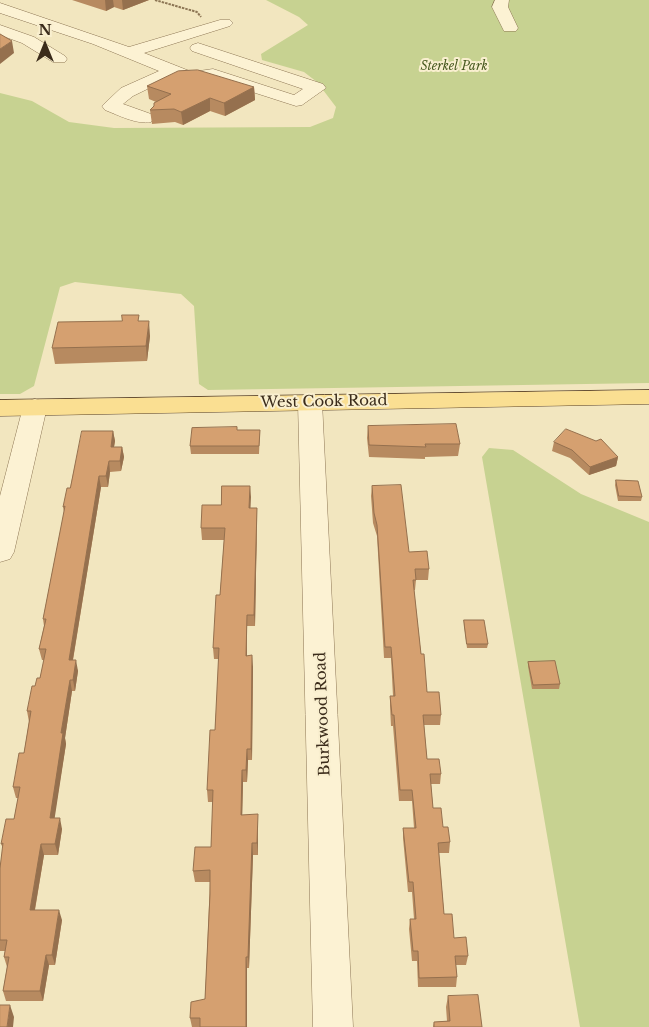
<!DOCTYPE html>
<html>
<head>
<meta charset="utf-8">
<style>
	body { margin:0 }
	#map { position:relative; width:649px; height:1027px; overflow:hidden; background:#f2e6bf; font-family:"Libre Baskerville",serif }
	canvas { display:block }
	.north { position:absolute; left:20px; top:20px; width:50px; height:50px; -webkit-text-stroke:4px #f9efcf; paint-order:stroke; rotate:0deg; font-size:14px; font-weight:700; line-height:20px; text-align:center; color:#3b2c1b }
	.north::after { content:''; display:block; margin:auto; width:18px; height:22px; background:#3b2c1b; clip-path:polygon(50% 0,100% 100%,50% 72%,0 100%) }
</style>
</head>
<body>
<div id="map">
<canvas width="649" height="1027"></canvas>
<div class="north">N</div>
</div>
<script>
const ctx = document.querySelector('canvas').getContext('2d');
ctx.lineJoin = 'round';
function fillPath(path, color) { ctx.fillStyle = color; ctx.fill(path, 'evenodd'); }
function strokePath(path, color, width, dash) { ctx.strokeStyle = color; ctx.lineWidth = width; ctx.lineCap = dash ? 'butt' : 'round'; ctx.setLineDash(dash || []); ctx.stroke(path); }
function label(font, color, halo, rows, align = 'center') {
  ctx.font = font + ' "Libre Baskerville",serif'; ctx.lineWidth = 4; ctx.setLineDash([]); ctx.textBaseline = 'middle'; ctx.strokeStyle = halo; ctx.fillStyle = color; for (const [text, x, y, turn = 0] of rows) {
    ctx.save(); ctx.translate(x, y); ctx.rotate((+turn || 0) * Math.PI / 180); ctx.textAlign = isNaN(turn) ? turn : align; if (halo) ctx.strokeText(text, 0, 0); ctx.fillText(text, 0, 0); ctx.restore();
  }
}
fillPath(new Path2D(`
	M 266,0 L 649,0 L 649,383 L 208,390 L 199,384 L 194,306 L 181,294 L 75,282 L 60,287 L 34,386 L 20,394 L 0,394 L 0,93 L 32,101 L 69,122 L 114,128 L 310,127 L 333,118 L 336,107 L 317,82 L 304,72 L 262,60 L 261,54 L 308,25 L 299,17 Z
	M 489,448 L 513,450 L 581,494 L 649,522 L 649,1027 L 580,1027 L 482,457 Z`), '#c7d291');
const minor = new Path2D(`
	M 495,0 L 509,0 L 508,7 L 518,28 L 516,31 L 504,31 L 492,7 Z
	M 0,3 L 129,47 L 220,20 L 230,20 L 233,23 L 230,26 L 144,53 L 192,72 L 213,69 L 294,95 L 303,89 L 192,51 L 190,48 L 192,45 L 198,43 L 323,84 L 326,88 L 302,105 L 296,106 L 212,79 L 190,82 L 174,76 L 133,96 L 123,104 L 151,114 L 154,118 L 151,122 C 137,125 118,115 105,110 L 102,106 L 121,88 L 159,71 L 93,44 L 0,13 Z
	M 0,25 L 34,37 L 65,56 L 67,59 L 65,62 L 53,62 L 22,43 L 0,35 Z
	M 310,395 L 319,397 L 322,402 L 353,1027 L 313,1027 L 298,402 L 301,397 Z
	M 35,399 L 44,402 L 47,407 L 14,552 L 10,559 L 0,562 L 0,496 L 23,407 L 26,402 Z`);
const major = new Path2D(`
	M 649,390 L 649,404 L 0,416 L 0,400 Z`);
strokePath(minor, '#8d7655', 1);
strokePath(major, '#5a432a', 1);
strokePath(new Path2D(`
	M 155,0 L 197,12 L 201,17`), '#8d7655', 2, [2.5, 1]);
fillPath(minor, '#fcf2d3');
fillPath(major, '#fadf92');
fillPath(new Path2D(`
	M 72,0 L 149,0 L 123,10 L 114,7 L 106,11 Z
	M 147,86 L 254,87 L 255,100 L 225,116 L 210,111 L 183,125 L 175,122 L 152,124 L 150,110 L 154,106 L 156,102 L 149,99 Z
	M 140,321 L 150,336 L 147,361 L 55,364 L 52,348 Z
	M 368,426 L 460,444 L 458,456 L 425,457 L 425,459 L 369,457 L 367,438 Z
	M 237,430 L 260,430 L 259,454 L 191,454 L 190,446 Z
	M 113,431 L 115,441 L 114,447 L 122,447 L 124,457 L 121,471 L 110,472 L 108,487 L 101,487 L 73,660 L 78,671 L 75,691 L 72,691 L 65,738 L 66,744 L 54,818 L 62,829 L 58,855 L 44,855 L 35,910 L 62,920 L 55,965 L 49,965 L 43,1001 L 6,1001 L 3,991 L 7,967 L 4,957 L 5,951 L 0,951 L 0,868 L 3,848 L 1,844 L 14,819 L 18,798 L 16,798 L 13,787 L 24,753 L 29,722 L 27,711 L 35,686 L 40,678 L 44,660 L 42,660 L 39,649 L 44,626 L 43,619 L 64,512 L 63,507 L 70,488 Z
	M 554,442 L 618,457 L 616,466 L 589,475 L 570,458 L 552,451 Z
	M 616,480 L 642,497 L 641,501 L 618,501 L 615,485 Z
	M 250,486 L 250,508 L 257,508 L 257,520 L 255,626 L 247,626 L 247,656 L 253,667 L 252,760 L 248,760 L 247,782 L 243,782 L 242,815 L 258,826 L 258,855 L 253,855 L 249,968 L 247,968 L 247,1027 L 192,1027 L 190,1018 L 205,999 L 210,882 L 195,882 L 193,871 L 211,847 L 213,802 L 208,802 L 207,790 L 215,730 L 219,659 L 214,659 L 213,648 L 220,595 L 224,540 L 202,540 L 201,528 L 221,505 Z
	M 372,486 L 409,552 L 429,569 L 428,580 L 416,580 L 415,590 L 414,590 L 421,654 L 427,692 L 441,715 L 440,725 L 424,725 L 427,759 L 441,774 L 440,784 L 431,784 L 433,808 L 450,842 L 449,853 L 439,853 L 444,914 L 454,938 L 468,956 L 466,965 L 456,965 L 457,977 L 456,987 L 418,987 L 417,961 L 412,961 L 409,929 L 410,919 L 414,919 L 412,892 L 408,892 L 403,838 L 403,828 L 414,828 L 412,801 L 399,801 L 393,726 L 391,726 L 390,706 L 390,696 L 393,696 L 391,658 L 384,658 L 377,536 L 373,523 L 371,496 Z
	M 464,620 L 488,644 L 487,648 L 467,648 L 464,625 Z
	M 528,662 L 560,684 L 559,689 L 532,689 L 528,666 Z
	M 448,996 L 482,1027 L 433,1027 L 434,1022 L 447,1021 L 446,1007 Z`), '#b78a60');
fillPath(new Path2D(`
	M 105,0 L 113,0 L 114,7 L 106,11 Z
	M 122,0 L 149,0 L 123,10 Z
	M 12,41 L 14,53 L 0,64 L 0,49 Z
	M 254,87 L 255,100 L 225,116 L 224,103 Z
	M 210,98 L 210,111 L 183,125 L 181,112 Z
	M 149,321 L 150,336 L 147,361 L 146,346 Z
	M 113,431 L 115,441 L 112,458 L 111,447 Z
	M 122,447 L 124,457 L 121,471 L 120,461 Z
	M 618,457 L 616,466 L 589,475 L 590,467 Z
	M 109,461 L 110,472 L 108,487 L 106,476 Z
	M 99,476 L 101,487 L 71,671 L 69,660 Z
	M 250,486 L 251,497 L 250,520 L 249,508 Z
	M 257,508 L 257,520 L 255,626 L 254,615 Z
	M 247,615 L 247,667 L 246,656 Z
	M 252,655 L 253,667 L 252,760 L 251,749 Z
	M 76,660 L 78,671 L 75,691 L 73,680 Z
	M 70,680 L 72,691 L 65,738 L 66,744 L 53,829 L 50,818 L 61,733 Z
	M 247,749 L 248,760 L 247,782 L 246,770 Z
	M 242,770 L 243,782 L 242,826 L 241,815 Z
	M 258,814 L 258,855 L 257,843 Z
	M 60,818 L 62,829 L 58,855 L 55,844 Z
	M 252,843 L 253,855 L 249,968 L 248,957 Z
	M 41,844 L 44,855 L 33,920 L 30,910 Z
	M 59,910 L 62,920 L 55,965 L 52,955 Z
	M 46,955 L 49,965 L 43,1001 L 40,991 Z
	M 246,957 L 247,968 L 247,1027 L 246,1027 Z
	M 10,1005 L 14,1017 L 13,1027 L 7,1027 Z`), '#95704e');
const building = new Path2D(`
	M 0,34 L 12,41 L 0,49 Z
	M 198,70 L 254,87 L 224,103 L 210,98 L 181,112 L 174,109 L 150,110 L 154,106 L 154,103 L 171,94 L 147,86 L 178,71 Z
	M 122,315 L 139,315 L 138,321 L 149,321 L 146,346 L 52,348 L 58,322 L 122,321 Z
	M 456,424 L 460,444 L 425,444 L 426,447 L 369,445 L 368,426 Z
	M 237,427 L 237,430 L 260,430 L 259,446 L 190,446 L 192,428 Z
	M 566,429 L 596,441 L 601,439 L 618,457 L 590,467 L 572,450 L 554,442 Z
	M 82,431 L 113,431 L 111,447 L 122,447 L 120,461 L 109,461 L 106,476 L 99,476 L 69,660 L 76,660 L 73,680 L 70,680 L 61,733 L 63,733 L 50,818 L 60,818 L 55,844 L 41,844 L 30,910 L 59,910 L 52,955 L 46,955 L 40,991 L 3,991 L 9,957 L 4,957 L 7,940 L 0,940 L 0,868 L 3,843 L 1,844 L 6,819 L 14,819 L 20,787 L 13,787 L 19,753 L 24,753 L 31,711 L 27,711 L 32,686 L 35,686 L 37,678 L 40,678 L 46,649 L 39,649 L 46,619 L 43,619 L 65,506 L 63,507 L 67,488 L 70,488 Z
	M 616,480 L 638,481 L 642,497 L 619,496 Z
	M 401,485 L 409,552 L 427,551 L 429,569 L 415,569 L 416,580 L 413,580 L 421,654 L 424,654 L 427,692 L 439,692 L 441,715 L 423,715 L 427,759 L 439,759 L 441,774 L 430,774 L 433,808 L 441,808 L 443,827 L 448,827 L 450,842 L 438,843 L 444,914 L 452,914 L 454,938 L 466,937 L 468,956 L 455,956 L 457,977 L 419,978 L 418,951 L 413,951 L 410,919 L 416,919 L 413,882 L 409,882 L 403,828 L 416,828 L 412,790 L 400,790 L 394,715 L 392,715 L 390,696 L 395,696 L 391,647 L 385,647 L 377,525 L 374,513 L 372,486 Z
	M 222,486 L 250,486 L 249,508 L 257,508 L 254,615 L 247,615 L 246,656 L 252,655 L 251,749 L 247,749 L 246,770 L 242,770 L 241,815 L 258,814 L 257,843 L 252,843 L 248,957 L 246,957 L 246,1027 L 200,1027 L 200,1018 L 190,1018 L 191,1002 L 205,999 L 210,894 L 210,870 L 193,871 L 195,847 L 211,847 L 213,790 L 207,790 L 210,730 L 215,730 L 219,648 L 213,648 L 216,595 L 220,595 L 225,528 L 201,528 L 202,505 L 221,505 Z
	M 464,620 L 484,620 L 488,644 L 467,644 Z
	M 555,661 L 560,684 L 533,685 L 528,662 Z
	M 478,995 L 482,1027 L 434,1027 L 434,1022 L 450,1021 L 448,996 Z
	M 0,1005 L 10,1005 L 7,1027 L 0,1027 Z`);
fillPath(building, '#d5a070');
strokePath(building, '#95704e', 1);
label('italic 12px', '#485920', '#f9efcf', [
	["Sterkel Park",454,67]
]);
label('15px', '#3b2c1b', '#f9efcf', [
	["West Cook Road",324,402,-1],
	["Burkwood Road",323,714,-92]
]);
</script>
</body>
</html>
